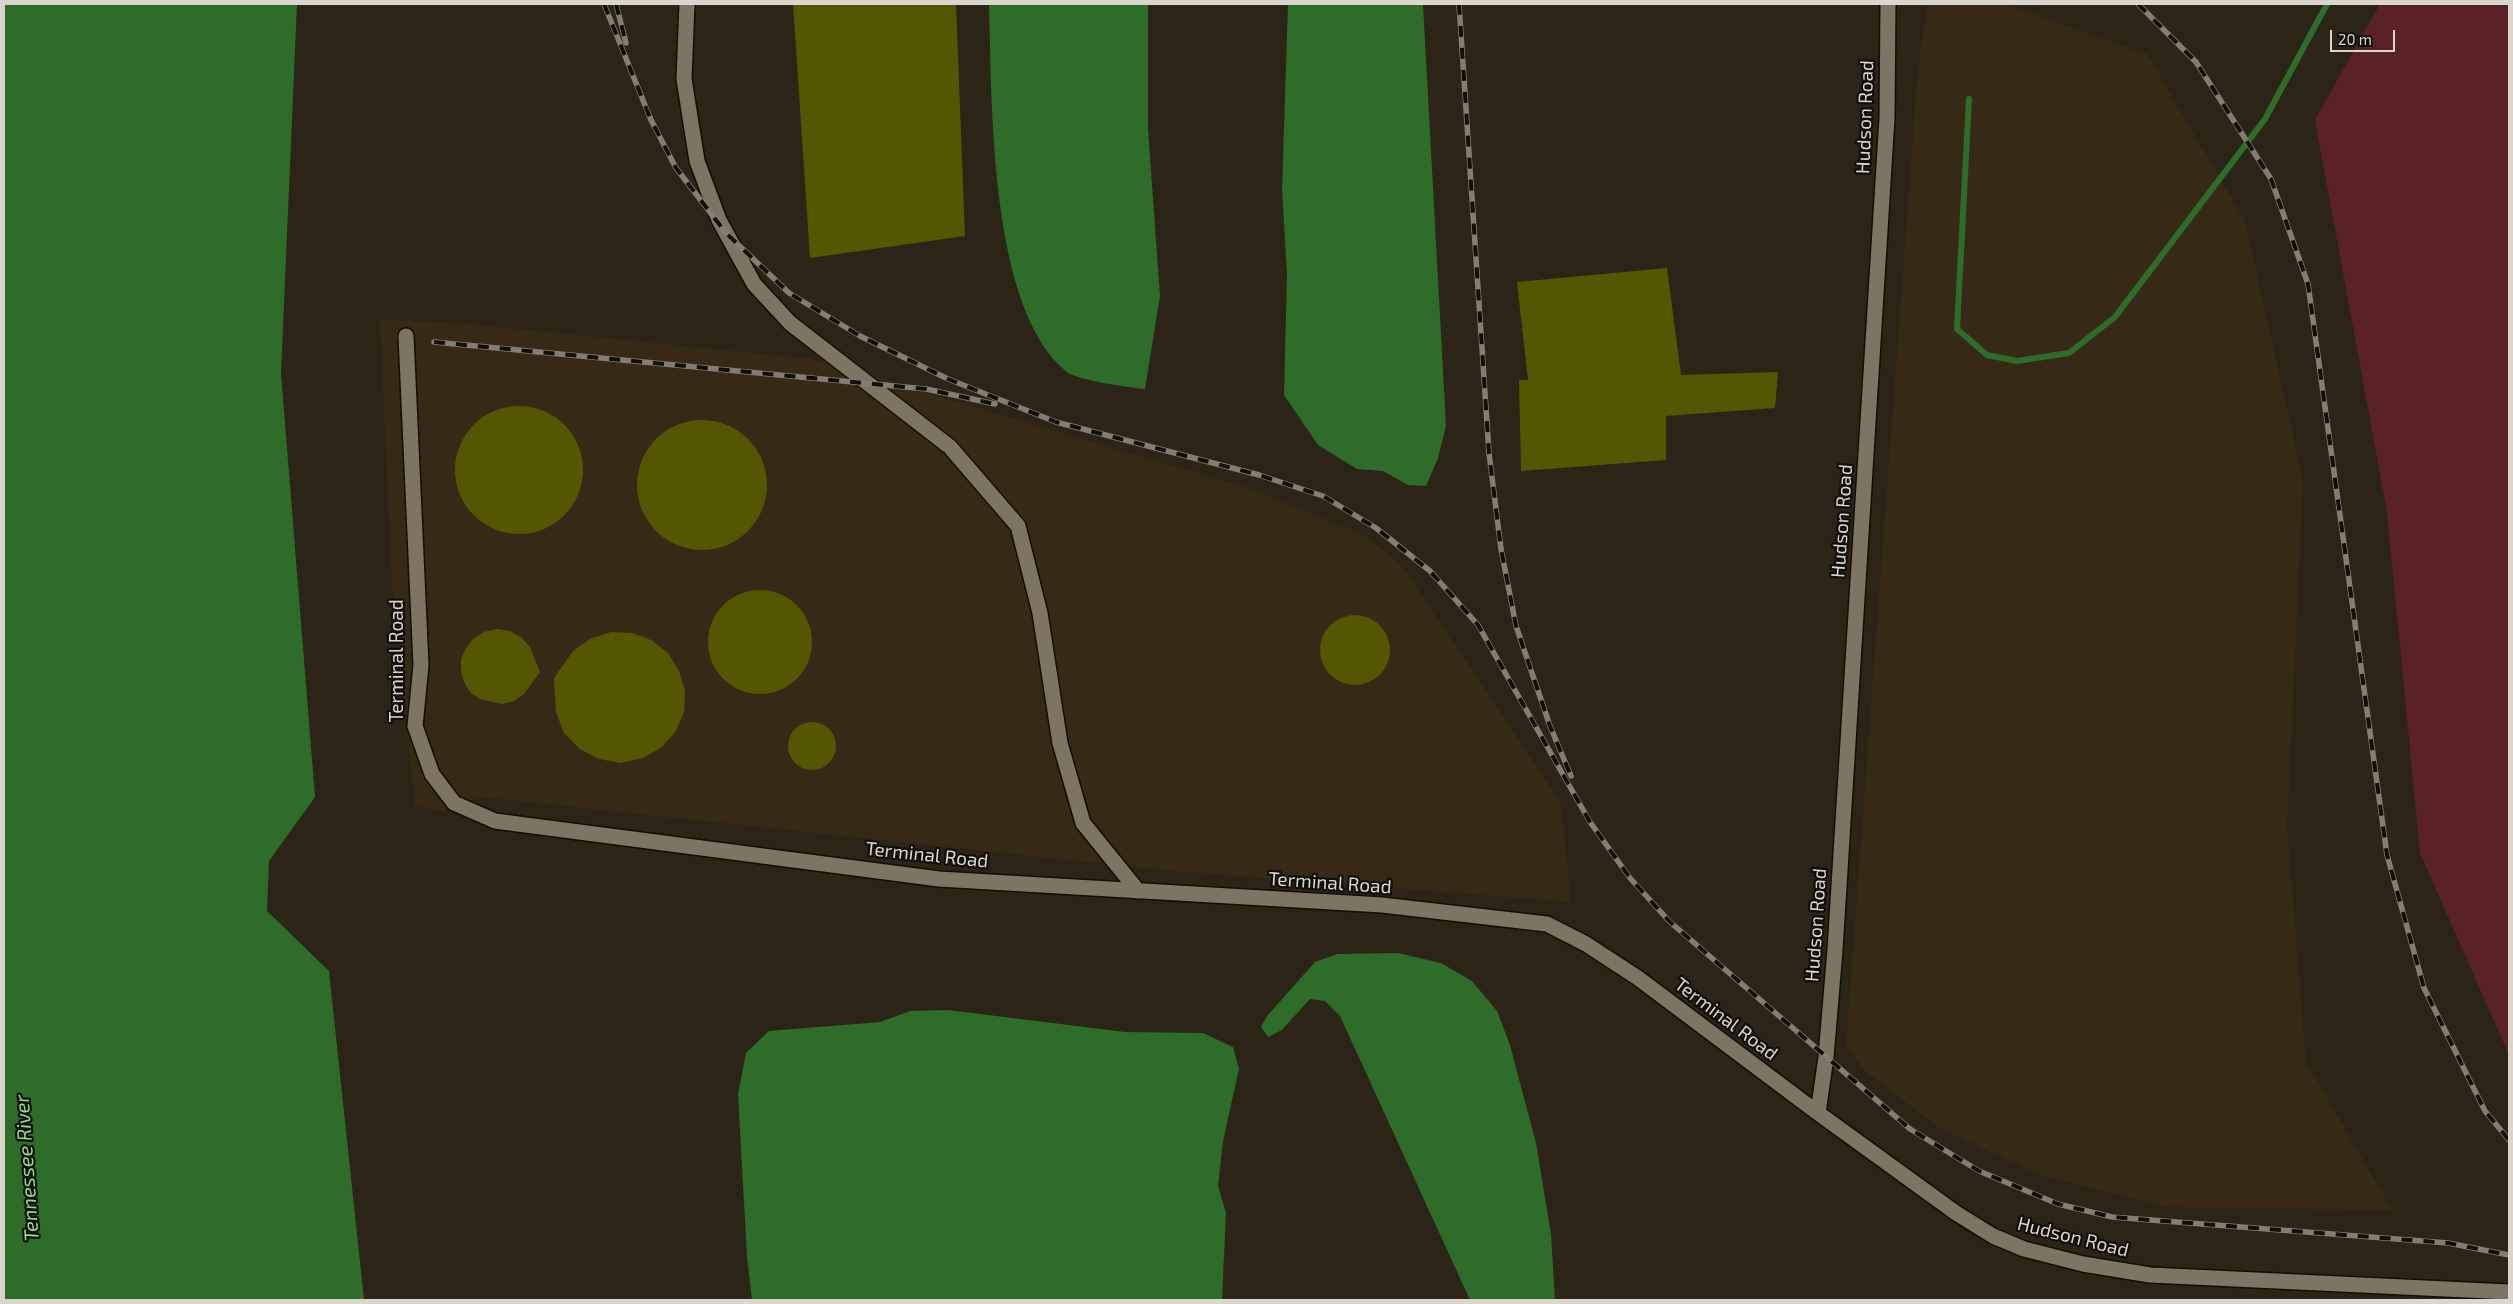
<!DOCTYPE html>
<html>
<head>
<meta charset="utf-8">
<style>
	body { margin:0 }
	#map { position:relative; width:2513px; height:1304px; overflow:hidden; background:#2c2416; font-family:"Exo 2",sans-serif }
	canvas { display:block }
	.frame { position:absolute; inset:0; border:5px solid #dbd6cd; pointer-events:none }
	.scale { position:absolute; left:2330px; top:30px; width:65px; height:22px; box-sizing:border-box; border:2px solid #dbd6cd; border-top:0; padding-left:6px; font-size:15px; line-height:18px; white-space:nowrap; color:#dbd6cd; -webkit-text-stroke:4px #110e08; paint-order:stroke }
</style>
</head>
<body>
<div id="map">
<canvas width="2513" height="1304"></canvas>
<div class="frame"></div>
<div class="scale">20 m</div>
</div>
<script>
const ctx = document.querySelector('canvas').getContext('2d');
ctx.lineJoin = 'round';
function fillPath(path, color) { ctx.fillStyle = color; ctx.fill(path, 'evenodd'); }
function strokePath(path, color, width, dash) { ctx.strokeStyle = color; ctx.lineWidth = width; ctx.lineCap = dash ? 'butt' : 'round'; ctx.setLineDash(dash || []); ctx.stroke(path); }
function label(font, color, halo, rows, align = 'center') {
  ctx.font = font + ' "Exo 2",sans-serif'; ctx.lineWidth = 4.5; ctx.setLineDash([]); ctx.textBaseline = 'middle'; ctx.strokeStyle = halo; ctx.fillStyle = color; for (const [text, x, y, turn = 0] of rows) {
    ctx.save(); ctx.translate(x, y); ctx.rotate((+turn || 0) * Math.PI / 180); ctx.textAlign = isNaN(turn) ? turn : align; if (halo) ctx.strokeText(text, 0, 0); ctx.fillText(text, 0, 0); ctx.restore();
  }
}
fillPath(new Path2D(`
	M 1928,4 L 2005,4 L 2147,54 L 2245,221 L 2303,480 L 2287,828 L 2306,1061 L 2392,1210 L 2164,1207 L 2038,1174 L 1941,1129 L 1865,1071 L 1846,1045 L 1918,68 Z
	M 380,320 L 460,323 L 812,359 L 1255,490 L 1366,536 L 1402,566 L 1561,803 L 1571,902 L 1162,870 L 479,797 L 445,811 L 415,806 L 392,584 Z`), '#362a17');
fillPath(new Path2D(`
	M 2380,4 L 2509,4 L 2509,1055 L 2420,853 L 2387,512 L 2315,120 Z`), '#5a2226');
fillPath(new Path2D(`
	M 4,4 L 297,4 L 281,373 L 315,797 L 269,861 L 267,911 L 329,971 L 364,1300 L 4,1300 Z
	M 989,4 L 1148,4 L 1148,129 L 1160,296 L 1145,389 C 1131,388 1077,380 1067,372 C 988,309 992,99 989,4 Z
	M 1288,4 L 1423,4 L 1446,426 L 1438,458 L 1426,486 L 1408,485 L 1383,471 L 1357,469 L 1318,445 L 1284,395 L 1287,274 L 1282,190 Z
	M 1398,953 L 1441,963 L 1472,981 L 1497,1011 L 1510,1045 L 1536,1143 L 1551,1234 L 1555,1300 L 1470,1300 L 1340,1016 L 1325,1001 L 1310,999 L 1282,1030 L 1268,1037 L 1261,1027 L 1267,1016 L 1315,962 L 1337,954 Z
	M 948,1010 L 1125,1032 L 1203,1033 L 1233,1047 L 1239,1069 L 1223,1141 L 1218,1186 L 1226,1213 L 1222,1300 L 752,1300 L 747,1257 L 738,1094 L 746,1053 L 769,1031 L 880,1022 L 910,1011 Z`), '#2d6c29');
strokePath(new Path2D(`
	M 1969,99 L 1957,329 L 1987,355 L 2017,361 L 2069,353 L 2115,317 L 2265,119 L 2327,4`), '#2d6c29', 6);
fillPath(new Path2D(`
	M 793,4 L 956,4 L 965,236 L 810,258 Z
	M 1667,268 L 1681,375 L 1778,372 L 1775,408 L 1666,416 L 1666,460 L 1521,471 L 1519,380 L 1528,380 L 1517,282 Z
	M455 470a64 64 0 1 1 128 0a64 64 0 1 1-128 0Z
	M637 485a65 65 0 1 1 130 0a65 65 0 1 1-130 0Z
	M708 642a52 52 0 1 1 104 0a52 52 0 1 1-104 0Z
	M1320 650a35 35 0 1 1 70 0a35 35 0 1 1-70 0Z
	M 497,629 L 510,631 L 521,637 L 530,647 L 540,672 L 524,694 L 514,701 L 502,704 L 480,699 L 470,692 L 464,682 L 461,671 L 461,659 L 466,648 L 473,639 L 484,632 Z
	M 611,632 L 632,633 L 651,640 L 668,653 L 679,671 L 685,691 L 684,712 L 676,731 L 662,747 L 643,758 L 621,763 L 599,759 L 580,749 L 564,733 L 556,712 L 554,678 L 573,651 L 590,639 Z
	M788 746a24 24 0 1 1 48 0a24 24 0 1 1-48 0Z`), '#545601');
const minor = new Path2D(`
	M 687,4 L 684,79 L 697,161 L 719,220 L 754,284 L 790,323 L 950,447 L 1018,526 L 1040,613 L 1060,743 L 1083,823 L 1138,891
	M 406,336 L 421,665 L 415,726 L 432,774 L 454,803 L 495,821 L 939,879 L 1382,905 L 1547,924 L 1586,944 L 1638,978 L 1818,1113 L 1956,1213 L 1993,1236 L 2024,1249 L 2083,1264 L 2150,1275 L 2509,1292
	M 1818,1113 L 1826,1057 L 1835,950 L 1887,118 L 1888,4`);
strokePath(minor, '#140d03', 18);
strokePath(minor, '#7d7464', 15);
const rail = new Path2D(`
	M 604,4 L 651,120 L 676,168 L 726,233 L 789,293 L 860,336 L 948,379 L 1056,422 L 1259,475 L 1323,496 L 1376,528 L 1430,571 L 1478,625 L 1590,822 L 1630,878 L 1670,922 L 1910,1129 L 1979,1171 L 2058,1204 L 2112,1217 L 2448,1243 L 2509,1255
	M 616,4 L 626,43
	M 1459,4 L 1489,453 L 1501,549 L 1516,626 L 1550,726 L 1571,776
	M 2138,4 L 2196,62 L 2271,179 L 2308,284 L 2387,855 L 2424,988 L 2485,1111 L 2509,1140
	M 434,342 L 926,389 L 995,404`);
strokePath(rail, '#847e72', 5.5);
strokePath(rail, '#110e08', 4, [11]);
label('19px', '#dbd6cd', '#110e08', [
	["Hudson Road",1865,117,-88],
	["Hudson Road",1842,521,-86],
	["Terminal Road",397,661,-90],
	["Terminal Road",927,855,6],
	["Terminal Road",1330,883,4],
	["Hudson Road",1816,925,-86],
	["Terminal Road",1726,1019,37],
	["Hudson Road",2073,1237,14]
]);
label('italic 20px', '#8de285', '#110e08', [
	["Tennessee River",27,1168,-94]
]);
</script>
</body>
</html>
